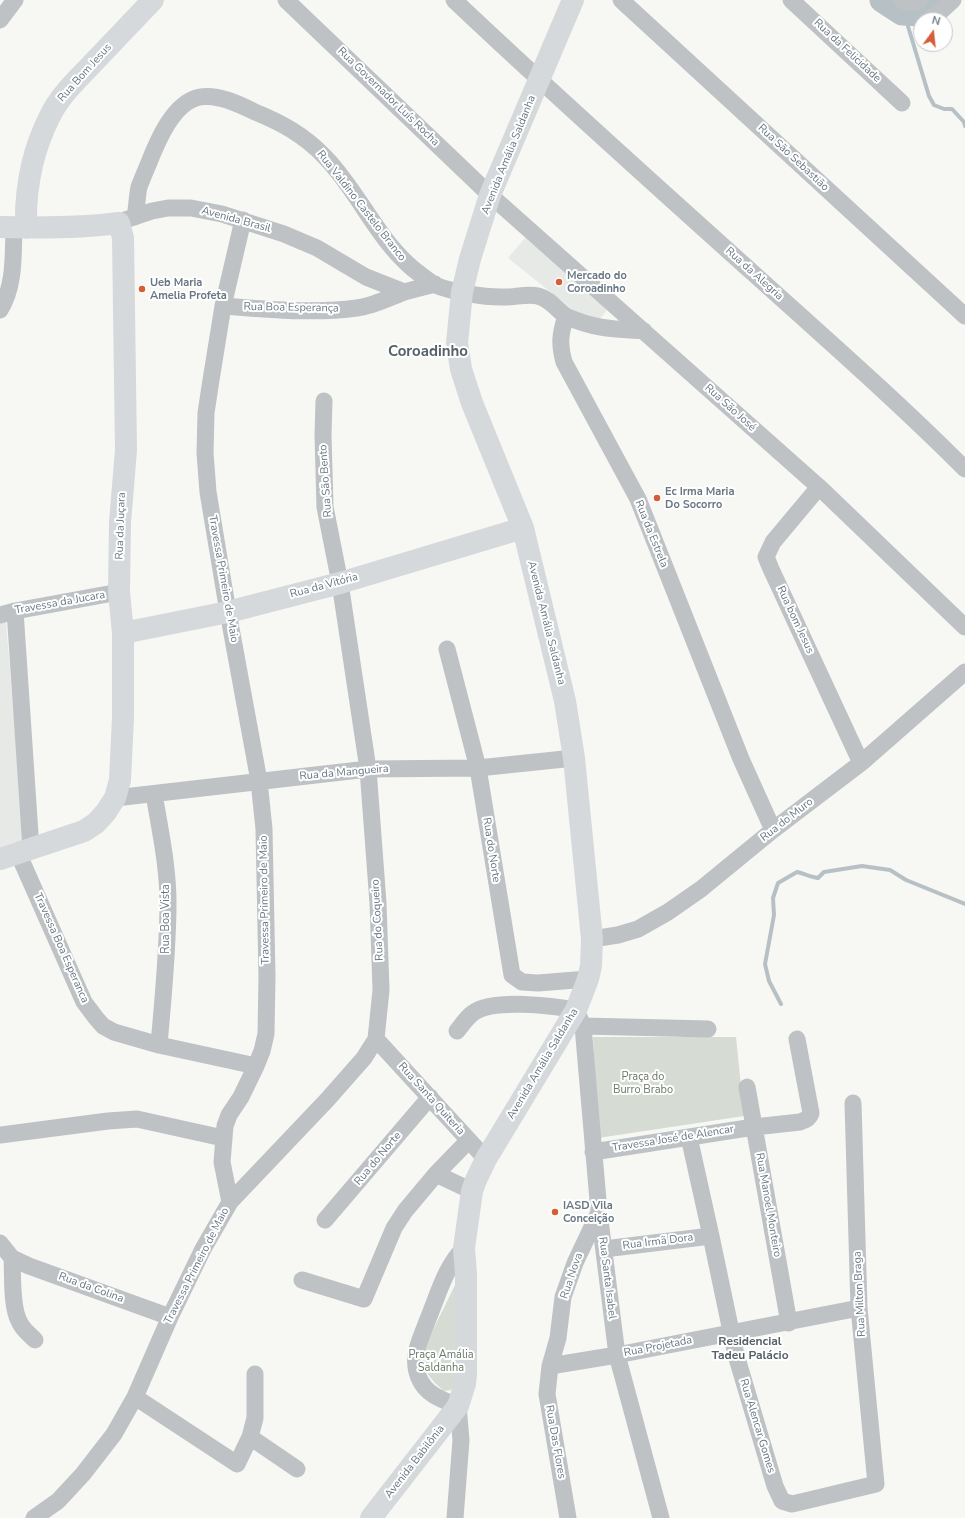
<!DOCTYPE html>
<html>
<head>
<meta charset="utf-8">
<style>
	body { margin:0 }
	#map { position:relative; width:965px; height:1518px; overflow:hidden; background:#f7f7f4; font-family:"Nunito Sans",sans-serif }
	canvas { display:block }
	.north { position:absolute; left:913px; top:12px; width:40px; height:40px; box-sizing:border-box; background:#fff; border:1px solid #c3c9cd; border-radius:50%; rotate:15deg; font-size:11px; font-weight:700; line-height:16px; text-align:center; color:#687783 }
	.north::after { content:''; display:block; margin:auto; width:14px; height:18px; background:#d45e37; clip-path:polygon(50% 0,100% 100%,50% 72%,0 100%) }
</style>
</head>
<body>
<div id="map">
<canvas width="965" height="1518"></canvas>
<div class="north">N</div>
</div>
<script>
const ctx = document.querySelector('canvas').getContext('2d');
ctx.lineJoin = 'round';
function fillPath(path, color) { ctx.fillStyle = color; ctx.fill(path, 'evenodd'); }
function strokePath(path, color, width, dash) { ctx.strokeStyle = color; ctx.lineWidth = width; ctx.lineCap = dash ? 'butt' : 'round'; ctx.setLineDash(dash || []); ctx.stroke(path); }
function label(font, color, halo, rows, align = 'center') {
  ctx.font = font + ' "Nunito Sans",sans-serif'; ctx.lineWidth = 4; ctx.setLineDash([]); ctx.textBaseline = 'middle'; ctx.strokeStyle = halo; ctx.fillStyle = color; for (const [text, x, y, turn = 0] of rows) {
    ctx.save(); ctx.translate(x, y); ctx.rotate((+turn || 0) * Math.PI / 180); ctx.textAlign = isNaN(turn) ? turn : align; if (halo) ctx.strokeText(text, 0, 0); ctx.fillText(text, 0, 0); ctx.restore();
  }
}
fillPath(new Path2D(`
	M 525,238 L 610,306 L 599,320 L 583,318 L 508,258 Z
	M 6,622 L 24,842 L 0,849 L 0,623 Z`), '#e7e9e7');
fillPath(new Path2D(`
	M 593,1037 L 736,1037 L 744,1116 L 598,1138 Z
	M 460,1275 L 457,1382 L 451,1390 L 444,1391 C 425,1375 421,1367 427,1342 Z`), '#d6dbd4');
strokePath(new Path2D(`
	M 904,13 L 929,96 L 934,105 L 944,109 L 952,109 L 964,122 L 965,126
	M 781,1004 L 769,981 L 765,964 L 774,915 L 773,898 L 778,883 L 797,872 C 805,874 810,877 818,878 L 824,872 L 862,866 L 890,870 L 906,880 L 965,904`), '#b7c1c5', 4);
strokePath(new Path2D(`
	M 882,0 L 902,13 L 922,14 L 936,0`), '#b7c1c5', 25);
strokePath(new Path2D(`
	M 286,0 L 490,195 L 819,487 L 965,627
	M 454,0 C 552,93 652,182 753,273 C 824,337 897,401 965,469
	M 621,0 L 965,316
	M 791,0 L 902,103
	M 902,0 C 908,4 913,4 919,0
	M 0,20 L 15,0
	M 928,20 L 941,11 L 953,0
	M 135,217 C 137,207 137,196 139,187 C 142,179 145,172 148,165 C 157,142 173,102 200,97 C 218,94 239,104 255,112 C 282,123 304,135 325,157 C 361,194 379,245 421,275 C 425,278 430,282 435,285 C 452,292 483,297 501,297 C 513,298 527,293 538,296 C 553,300 556,311 568,317 C 594,329 616,329 644,331
	M 125,220 L 152,211 L 168,208 L 191,208 L 222,214 L 284,234 L 317,248 L 366,277 L 404,292 L 435,284
	M 223,306 C 267,309 313,314 357,308 C 373,306 389,298 404,292
	M 0,310 C 15,286 13,255 14,228
	M 566,316 C 560,334 559,344 564,362 L 638,499 L 741,759 L 773,830
	M 819,487 L 773,542 L 766,557 L 771,569 L 861,763
	M 15,611 L 31,849
	M 0,615 L 15,611 L 119,592
	M 447,649 L 478,768 L 512,975 L 522,982 L 538,983 L 588,979
	M 154,794 C 160,830 168,866 168,903 C 168,950 163,998 159,1045
	M 115,798 L 368,769 L 478,768 L 574,758
	M 18,853 L 84,1002 L 96,1018 L 103,1026 L 114,1032 L 159,1045 L 256,1066
	M 592,939 L 618,935 L 638,929 L 668,912 L 701,889 L 773,830 L 861,763 L 965,672
	M 583,1026 L 708,1029
	M 457,1031 C 462,1025 466,1018 473,1013 C 493,998 553,1006 576,1010 L 583,1026 L 599,1212 L 617,1355 L 661,1518
	M 376,1039 L 486,1159
	M 747,1087 L 789,1323
	M 0,1135 L 108,1121 L 137,1119 L 223,1138
	M 689,1137 L 711,1236 L 736,1355 L 775,1486 L 782,1501 L 792,1504 L 805,1501 L 876,1484 L 859,1308 L 853,1103
	M 593,1152 L 754,1127 L 800,1122 C 805,1120 809,1119 811,1113 L 797,1039
	M 436,1174 L 472,1191
	M 230,1202 L 222,1162 L 225,1126 L 229,1115 L 241,1097 L 256,1066 L 262,1051 L 266,1034 L 267,976 L 264,829 L 259,781 L 228,612 L 208,492 L 205,453 L 206,413 L 211,380 L 223,306 L 243,220
	M 325,1220 L 430,1097
	M 0,1243 L 12,1258 L 29,1266 L 170,1317
	M 604,1249 L 711,1236
	M 12,1258 C 13,1275 11,1306 19,1321 C 22,1329 29,1334 35,1340
	M 302,1280 L 364,1299 L 394,1228 L 405,1211 L 436,1174 L 469,1140
	M 550,1366 L 617,1355 L 859,1308
	M 135,1397 L 237,1464 L 250,1437 L 255,1418 L 255,1374
	M 250,1437 L 297,1469
	M 34,1518 L 58,1501 L 83,1474 L 114,1434 L 135,1397 L 170,1317 L 203,1249 L 230,1202 L 327,1100 L 364,1058 L 376,1039 L 381,990 L 378,903 L 368,769 L 340,583 L 325,507 L 323,435 L 324,401
	M 455,1518 L 461,1440 L 458,1406 C 443,1400 426,1395 419,1378 C 416,1371 415,1362 416,1354 C 418,1342 424,1330 428,1319 C 438,1295 445,1267 464,1248
	M 568,1518 L 547,1394 L 550,1366 L 558,1338 L 563,1297 L 575,1263 L 599,1212`), '#bec2c5', 17);
strokePath(new Path2D(`
	M 0,227 C 39,228 80,228 119,223 L 123,238 L 126,450 L 120,522 L 119,592 L 123,633 L 123,717 L 120,780 L 115,798 L 106,812 L 96,823 L 84,831 L 0,859
	M 26,228 C 25,189 32,151 50,116 C 60,95 77,80 92,64 C 112,43 133,21 153,0
	M 123,633 L 228,612 L 340,583 L 523,528
	M 371,1518 L 458,1406 L 465,1384 L 466,1374 L 466,1274 L 464,1248 L 472,1191 L 476,1180 L 486,1159 L 576,1010 L 588,979 L 591,966 L 592,939 L 574,758 L 565,701 L 523,528 L 472,403 L 461,369 L 457,343 L 462,292 L 470,259 L 490,195 L 573,0`), '#d5d9dc', 22);
for (const [x, y, r, color] of [
	[559,282,4,"#d45e37"],
	[142,289,4,"#d45e37"],
	[657,498,4,"#d45e37"],
	[555,1212,4,"#d45e37"]
]) { const dot = new Path2D(); dot.arc(x, y, r, 0, 2 * Math.PI); ctx.fillStyle = color; ctx.fill(dot); strokePath(dot, '#fff', 1.5); }
label('11px', '#687783', '#fff', [
	["Rua da Felicidade",847,51,43],
	["Rua Bom Jesus",85,73,-48],
	["Rua Governador Luís Rocha",388,97,44],
	["Avenida Amália Saldanha",509,155,-68],
	["Rua São Sebastião",793,158,43],
	["Rua Valdino Castelo Branco",361,206,52],
	["Avenida Brasil",236,220,15],
	["Rua da Alegria",754,274,42],
	["Rua Boa Esperança",291,308,1],
	["Rua São José",730,408,42],
	["Rua São Bento",326,481,-94],
	["Rua da Juçara",121,526,-88],
	["Rua da Estrela",651,534,68],
	["Travessa Primeiro de Maio",223,579,80],
	["Rua da Vitória",324,586,-15],
	["Travessa da Jucara",60,603,-10],
	["Rua bom Jesus",795,620,65],
	["Avenida Amália Saldanha",546,623,76],
	["Rua da Mangueira",344,773,-5],
	["Rua do Muro",787,820,-38],
	["Rua do Norte",491,850,81],
	["Travessa Primeiro de Maio",265,900,-91],
	["Rua Boa Vista",166,919,-90],
	["Rua do Coqueiro",378,920,-93],
	["Travessa Boa Esperanca",61,948,66],
	["Avenida Amália Saldanha",543,1064,-59],
	["Rua Santa Quiteria",431,1099,48],
	["Travessa José de Alencar",673,1139,-9],
	["Rua do Norte",378,1159,-50],
	["Rua Manoel Monteiro",768,1205,80],
	["Rua Irmã Dora",658,1242,-7],
	["Travessa Primeiro de Maio",197,1266,-63],
	["Rua Nova",572,1276,-71],
	["Rua Santa Isabel",607,1278,83],
	["Rua da Colina",91,1288,20],
	["Rua Milton Braga",860,1294,-93],
	["Rua Projetada",658,1347,-11],
	["Rua Alencar Gomes",757,1426,73],
	["Rua Das Flores",555,1442,80],
	["Avenida Babilônia",415,1462,-52]
]);
label('bold 11px', '#687783', '#fff', [
	["Mercado do",567,276],
	["Coroadinho",567,289],
	["Ueb Maria",150,283],
	["Amelia Profeta",150,296],
	["Ec Irma Maria",665,492],
	["Do Socorro",665,505],
	["IASD Vila",563,1206],
	["Conceição",563,1219]
], 'left');
label('11px', '#6a7a67', '#fff', [
	["Praça do",643,1077],
	["Burro Brabo",643,1090],
	["Praça Amália",441,1355],
	["Saldanha",441,1368]
]);
label('bold 12px', '#566068', '#fff', [
	["Residencial",750,1342],
	["Tadeu Palácio",750,1356]
]);
label('bold 15px', '#566068', '#fff', [
	["Coroadinho",428,352]
]);
</script>
</body>
</html>
